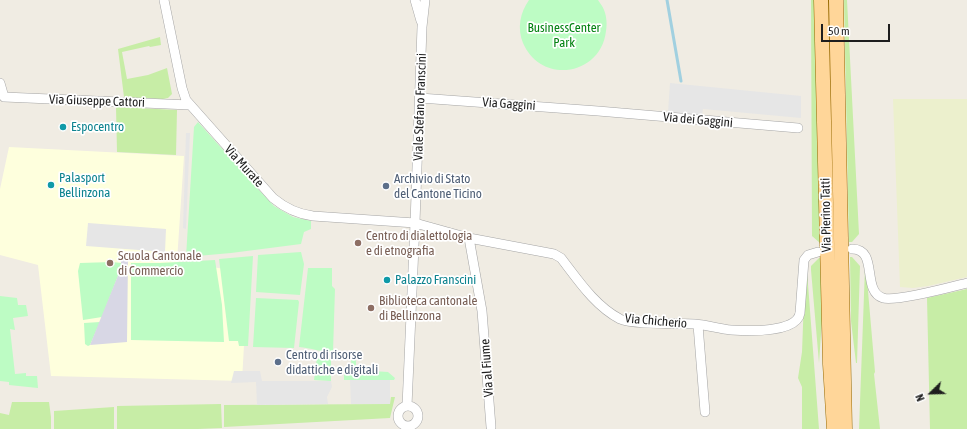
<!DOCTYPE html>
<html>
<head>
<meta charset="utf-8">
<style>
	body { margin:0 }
	#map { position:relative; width:967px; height:429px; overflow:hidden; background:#f0ece3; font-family:"Asap Condensed",sans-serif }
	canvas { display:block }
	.north { position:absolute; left:911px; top:373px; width:40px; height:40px; -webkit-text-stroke:3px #fff; paint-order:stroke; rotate:247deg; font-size:11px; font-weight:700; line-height:16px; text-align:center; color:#1e1e1e }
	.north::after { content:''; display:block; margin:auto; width:14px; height:18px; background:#1e1e1e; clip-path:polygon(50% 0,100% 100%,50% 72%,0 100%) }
	.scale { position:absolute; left:821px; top:24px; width:69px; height:18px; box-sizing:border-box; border:2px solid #1e1e1e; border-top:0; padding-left:5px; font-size:12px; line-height:14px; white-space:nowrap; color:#1e1e1e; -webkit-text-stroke:3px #fff; paint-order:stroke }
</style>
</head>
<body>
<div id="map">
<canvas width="967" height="429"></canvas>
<div class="north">N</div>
<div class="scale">50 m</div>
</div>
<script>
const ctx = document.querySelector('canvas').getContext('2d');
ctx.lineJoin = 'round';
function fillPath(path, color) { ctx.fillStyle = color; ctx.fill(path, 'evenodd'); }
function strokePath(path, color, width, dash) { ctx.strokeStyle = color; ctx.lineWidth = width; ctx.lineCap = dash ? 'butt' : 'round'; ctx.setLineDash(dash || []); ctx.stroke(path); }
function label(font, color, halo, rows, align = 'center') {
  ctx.font = font + ' "Asap Condensed",sans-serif'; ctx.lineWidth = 3.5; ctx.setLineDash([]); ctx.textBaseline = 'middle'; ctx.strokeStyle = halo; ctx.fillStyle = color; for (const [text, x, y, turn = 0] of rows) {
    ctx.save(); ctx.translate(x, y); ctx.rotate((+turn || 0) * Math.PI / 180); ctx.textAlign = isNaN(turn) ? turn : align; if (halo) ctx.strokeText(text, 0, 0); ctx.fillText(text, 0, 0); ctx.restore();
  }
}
fillPath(new Path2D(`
	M 9,147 L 184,156 L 177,261 L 248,273 L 242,381 L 51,376 L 38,265 L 0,255 L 0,189 Z`), '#feffdd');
fillPath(new Path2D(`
	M 893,99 L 967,99 L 967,277 L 928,286 L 913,288 L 900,287 Z`), '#ecf0cd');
fillPath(new Path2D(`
	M 811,0 L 816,0 L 820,243 L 812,236 Z
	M 844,0 L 847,0 L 859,234 L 852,242 L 849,242 Z
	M 160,37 L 161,45 L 150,47 L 149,46 L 122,52 L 127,79 L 148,75 L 167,68 L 172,94 L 168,98 L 163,99 L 124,97 L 118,49 Z
	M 116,107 L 177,110 L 176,155 L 117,152 Z
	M 850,257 L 852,257 L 860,266 L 857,363 L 856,363 L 851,321 Z
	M 819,258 L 821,258 L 822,320 L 819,363 L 811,270 L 811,266 Z
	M 865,268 L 866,268 L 875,372 L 874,374 L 880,429 L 859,429 Z
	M 807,271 L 819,429 L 802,429 L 802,387 L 798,378 L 802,352 L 805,272 Z
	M 967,289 L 967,429 L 930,429 L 927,298 Z
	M 391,397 L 395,397 L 390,418 L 224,427 L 224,405 L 390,404 Z
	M 12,402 L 49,402 L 51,417 L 51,429 L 0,429 L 0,413 L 9,415 Z
	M 221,404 L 222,428 L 198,429 L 117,429 L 117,406 Z
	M 114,407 L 114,429 L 54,429 L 54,411 Z`), '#c7eda6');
fillPath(new Path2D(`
	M 529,0 L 598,0 C 600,3 603,7 604,10 C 607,17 607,25 606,31 C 601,76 541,85 523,43 C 517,28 520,13 529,0 Z
	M 198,122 L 260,191 L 274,206 L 293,217 L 311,221 L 311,229 L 304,232 L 301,244 L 231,253 L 186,257 L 194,127 Z
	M 301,252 L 304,264 L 300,295 L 256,292 L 258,255 Z
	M 253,256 L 248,346 L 239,346 L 238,341 L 229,341 L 219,259 Z
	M 215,260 L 222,305 L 224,342 L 131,340 L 131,263 L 160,263 Z
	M 112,262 L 121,263 L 121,268 L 102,317 L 83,320 L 78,271 L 80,263 Z
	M 308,268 L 332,268 L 332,286 L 335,289 L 333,352 C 321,352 311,348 299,347 Z
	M 0,296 L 17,298 L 18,305 L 26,305 L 28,316 L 13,318 L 15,330 L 10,329 L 15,374 L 26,373 L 26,376 L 37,376 L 38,388 L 9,385 L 9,382 L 0,381 Z
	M 256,298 L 298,300 L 299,302 L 294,348 L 253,347 Z
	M 100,322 L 90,345 L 88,346 L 85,344 L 84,323 Z
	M 317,357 L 331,358 L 331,381 L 314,380 Z
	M 351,359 L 356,359 L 356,370 L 388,372 L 395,378 L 394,380 L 344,380 L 344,374 L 352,373 Z`), '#bdfcc4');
fillPath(new Path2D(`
	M 670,83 L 801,96 L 801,118 L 703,109 L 702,115 L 668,112 Z
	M 186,133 L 190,133 L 186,229 L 183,228 Z
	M 88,223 L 166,229 L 165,252 L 86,246 Z
	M 234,371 L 260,371 L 262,381 L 331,381 L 332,387 L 327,397 L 328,404 L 257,405 L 256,382 L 231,383 Z
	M 350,380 L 390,380 L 390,404 L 351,404 Z`), '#e6e6e6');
fillPath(new Path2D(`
	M 121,259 L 128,259 L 127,342 L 90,345 L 121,268 Z`), '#d8d7e5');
strokePath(new Path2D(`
	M 667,0 L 681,81`), '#a1d0e0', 3);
const minor = new Path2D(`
	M 164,0 L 182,88 L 186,100 L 273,198 C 285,208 297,214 313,216 L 415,223 L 469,238 L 554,254 L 561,258 C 578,280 595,306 620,319 C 633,325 679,323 695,324 C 708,325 719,329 731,330 C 747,331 797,333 800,313 L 804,260 L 808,255 L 818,252
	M 415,0 L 421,21
	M 0,83 L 4,97
	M 4,97 L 190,105
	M 420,98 L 598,111 L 798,128
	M 469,238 L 482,311 L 491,427
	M 852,249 C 879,249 861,291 883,298 C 896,302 951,287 967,283
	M 698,325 L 705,412
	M 407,406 L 415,223 L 422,27 L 425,0
	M398 416a10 10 0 1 1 20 0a10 10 0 1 1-20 0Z`);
const primary = new Path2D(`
	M 821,0 L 830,364 L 834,429
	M 836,0 L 845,429`);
strokePath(minor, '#a5a5a5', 10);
strokePath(primary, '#986a00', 15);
strokePath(minor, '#fff', 9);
strokePath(primary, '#ffd699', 14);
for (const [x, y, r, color] of [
	[63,127,4,"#0f9aa8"],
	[51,185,4,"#0f9aa8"],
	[386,186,4,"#5c6f8a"],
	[358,243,4,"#8d6e63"],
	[110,263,4,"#8d6e63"],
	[387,280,4,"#0f9aa8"],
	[371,308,4,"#8d6e63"],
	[278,362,4,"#5c6f8a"]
]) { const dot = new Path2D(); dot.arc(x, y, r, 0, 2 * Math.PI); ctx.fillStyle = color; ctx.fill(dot); strokePath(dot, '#fff', 1.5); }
label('13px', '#058313', '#fff', [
	["BusinessCenter",564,28],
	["Park",564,43]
]);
label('13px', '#1e1e1e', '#fff', [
	["Via Giuseppe Cattori",97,101,2],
	["Via Gaggini",509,104,4],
	["Viale Stefano Franscini",420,107,-88],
	["Via dei Gaggini",698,120,5],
	["Via Murate",244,166,48],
	["Via Pierino Tatti",826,215,-91],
	["Via Chicherio",656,321,5],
	["Via al Fiume",487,368,-94]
]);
label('13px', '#0d838f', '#fff', [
	["Espocentro",71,127],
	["Palasport",59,178],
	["Bellinzona",59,193],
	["Palazzo Franscini",395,280]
], 'left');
label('13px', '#4e5e75', '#fff', [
	["Archivio di Stato",394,179],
	["del Cantone Ticino",394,194],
	["Centro di risorse",286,355],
	["didattiche e digitali",286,370]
], 'left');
label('13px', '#785e54', '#fff', [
	["Centro di dialettologia",366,236],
	["e di etnografia",366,251],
	["Scuola Cantonale",118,256],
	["di Commercio",118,271],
	["Biblioteca cantonale",379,301],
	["di Bellinzona",379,316]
], 'left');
</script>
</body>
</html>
